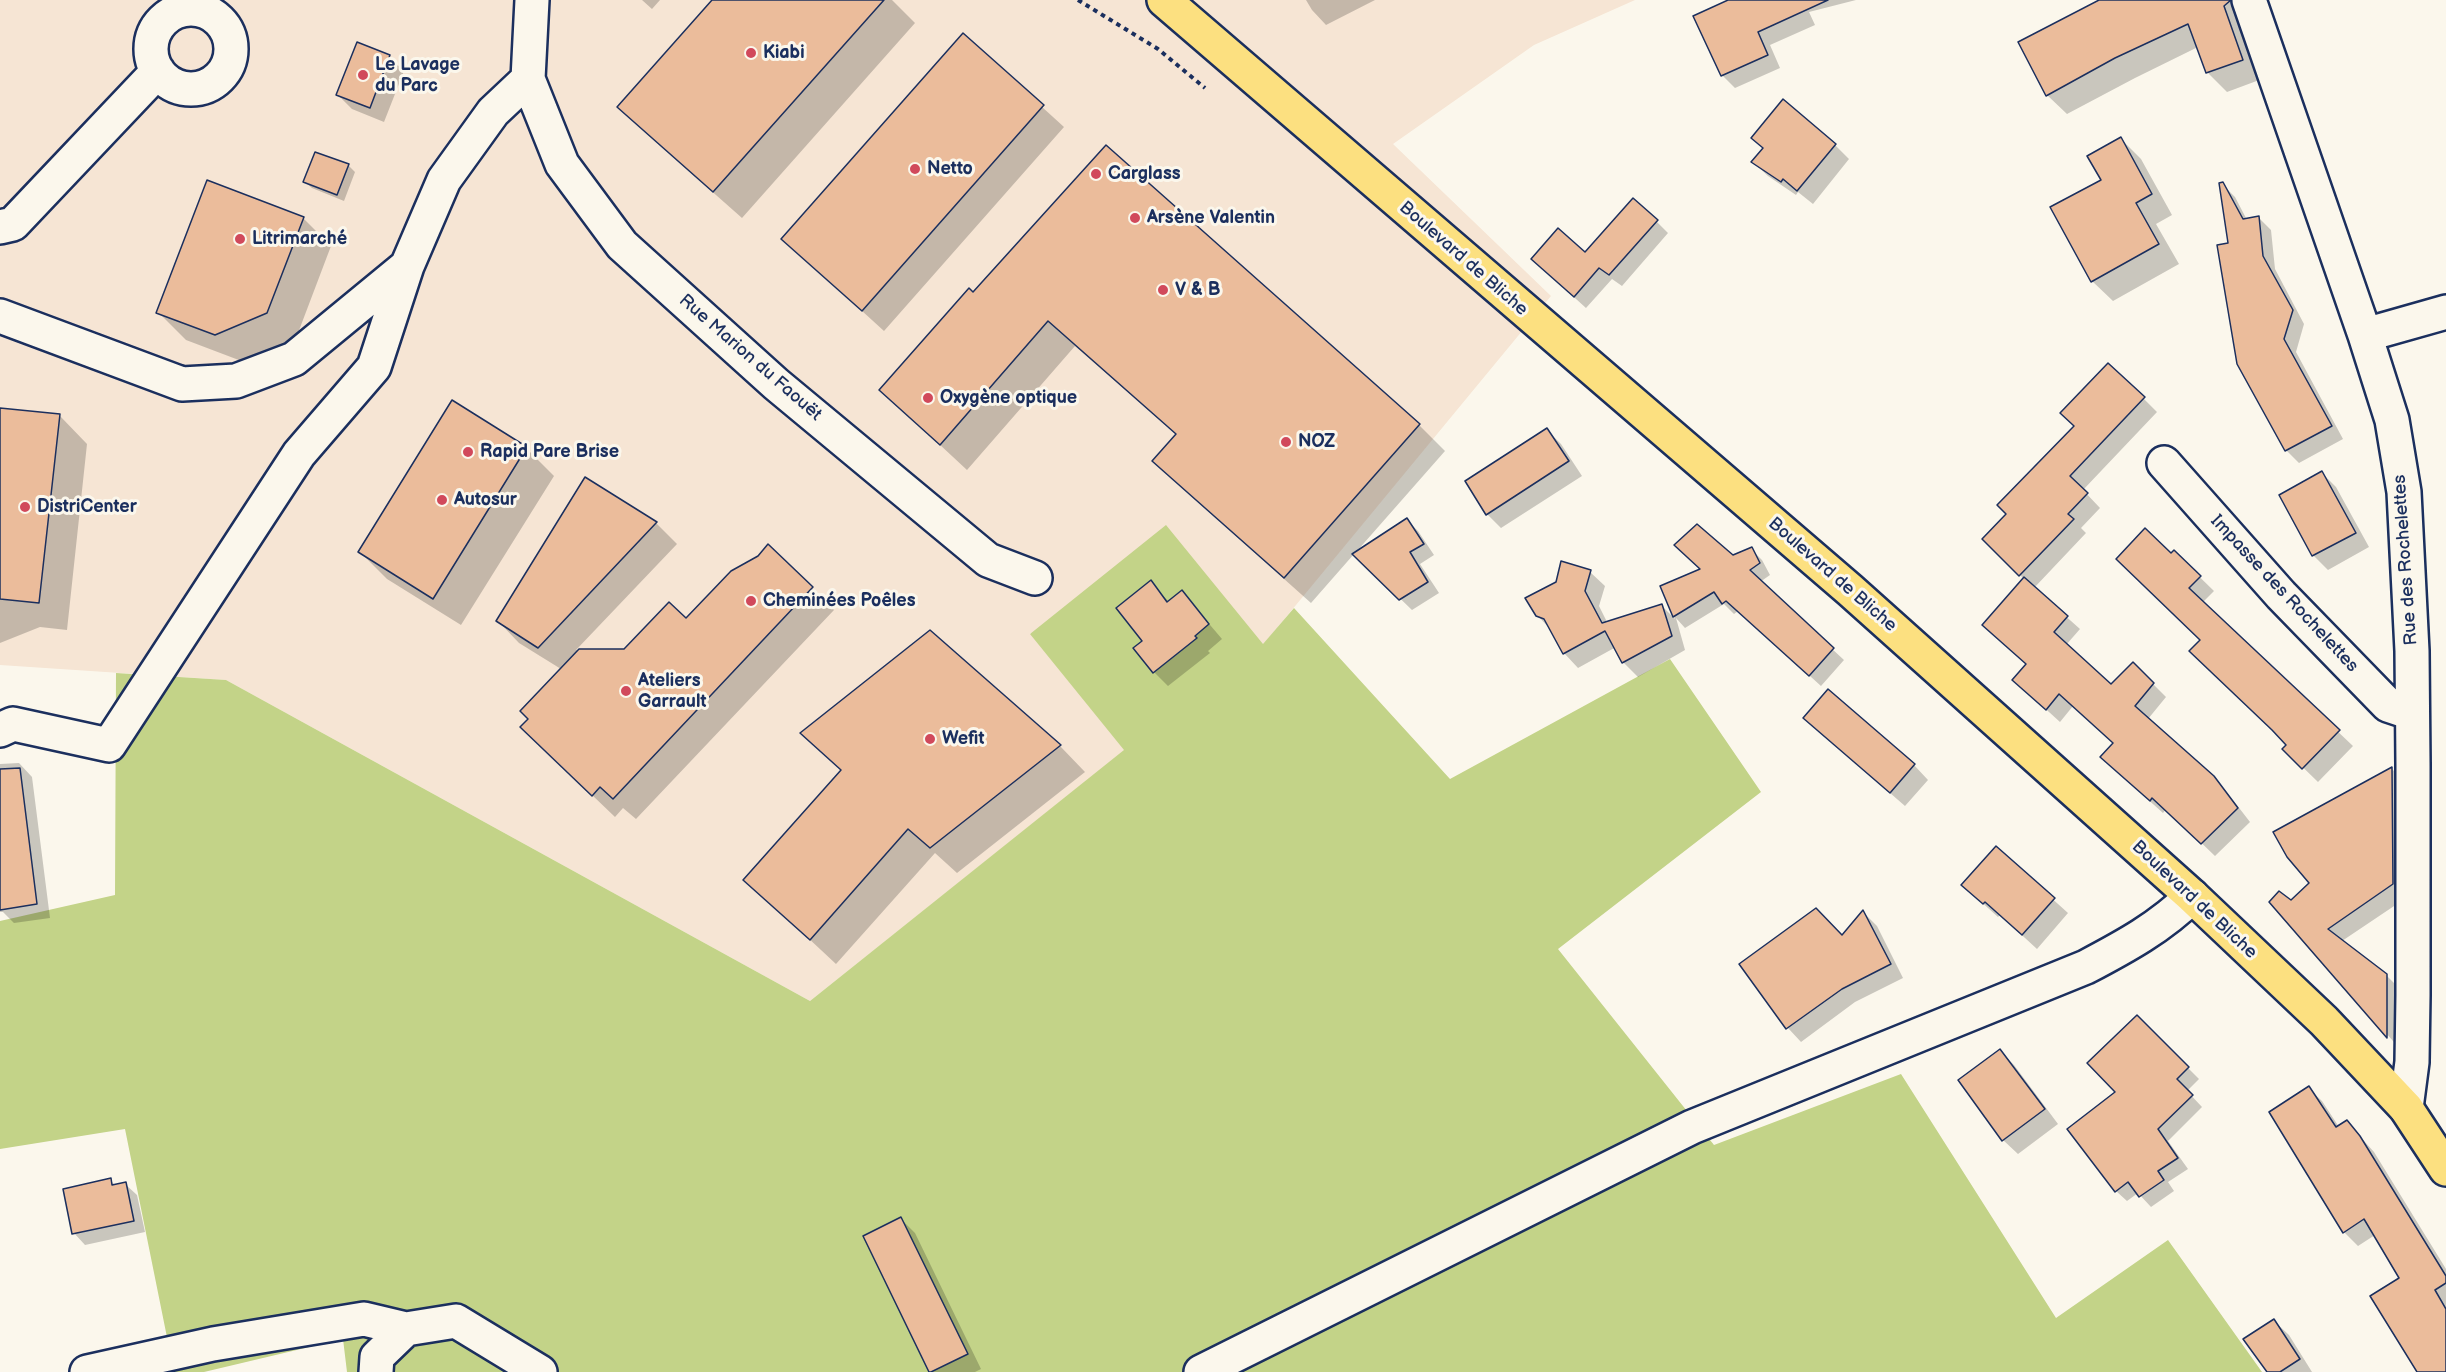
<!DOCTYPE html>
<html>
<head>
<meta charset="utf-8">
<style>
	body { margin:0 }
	canvas { display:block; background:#fbf7ec }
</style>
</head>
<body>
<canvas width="2446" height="1372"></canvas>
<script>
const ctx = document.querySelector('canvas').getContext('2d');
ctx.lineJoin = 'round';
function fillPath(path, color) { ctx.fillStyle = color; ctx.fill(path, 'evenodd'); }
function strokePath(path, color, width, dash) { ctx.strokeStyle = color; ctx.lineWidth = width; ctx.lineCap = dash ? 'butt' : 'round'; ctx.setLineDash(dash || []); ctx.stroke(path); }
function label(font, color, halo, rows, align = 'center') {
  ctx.font = font + ' "Balsamiq Sans",sans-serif'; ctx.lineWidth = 6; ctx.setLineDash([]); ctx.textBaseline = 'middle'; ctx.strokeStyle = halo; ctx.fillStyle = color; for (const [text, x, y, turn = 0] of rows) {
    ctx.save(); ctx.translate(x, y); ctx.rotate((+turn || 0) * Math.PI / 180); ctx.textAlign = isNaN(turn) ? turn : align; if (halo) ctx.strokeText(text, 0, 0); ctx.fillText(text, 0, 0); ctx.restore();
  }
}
fillPath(new Path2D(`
	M 0,0 L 1635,0 L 1534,45 L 1393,144 L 1551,296 L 1263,645 L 1030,633 L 1125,750 L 810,1001 L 226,680 L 0,665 Z`), '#f6e5d4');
fillPath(new Path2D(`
	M 1166,525 L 1263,644 L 1294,608 L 1450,779 L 1670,659 L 1761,792 L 1558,949 L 1714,1145 L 1901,1074 L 2056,1318 L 2168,1240 L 2262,1372 L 347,1372 L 343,1339 L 204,1372 L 174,1372 L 125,1129 L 0,1149 L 0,921 L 115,895 L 116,673 L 226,680 L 810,1001 L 1124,750 L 1030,634 Z`), '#c3d388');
fillPath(new Path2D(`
	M 642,0 L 660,0 L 652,9 Z
	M 714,0 L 892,0 L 915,23 L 742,218 L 647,134 L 619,107 Z
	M 1306,0 L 1375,0 L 1326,25 L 1312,10 Z
	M 1730,0 L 1856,0 L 1809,12 L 1815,25 L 1770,45 L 1780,68 L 1735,88 L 1722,75 Z
	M 2102,0 L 2233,0 L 2262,79 L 2227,92 L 2207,72 L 2198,47 L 2135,78 L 2067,114 L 2047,95 Z
	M 963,35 L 1064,127 L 884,331 L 783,239 Z
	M 389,57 L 404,71 L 384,122 L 352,109 L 338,95 Z
	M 1753,138 L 1835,145 L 1849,159 L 1813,204 L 1798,192 L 1796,195 L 1768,176 L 1753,162 L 1764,149 Z
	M 2121,139 L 2141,159 L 2172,215 L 2156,224 L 2179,264 L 2113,301 L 2092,281 L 2103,180 Z
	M 348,165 L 355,172 L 344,201 L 312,188 L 305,182 Z
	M 2222,184 L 2235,197 L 2247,220 L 2259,218 L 2271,230 L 2275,269 L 2304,324 L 2296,352 L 2343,439 L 2299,463 L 2286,450 L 2239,364 L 2230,245 Z
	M 303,218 L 331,246 L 295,341 L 244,362 L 186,340 L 158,312 Z
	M 1656,221 L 1668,233 L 1622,286 L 1612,279 L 1586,308 L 1545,271 Z
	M 973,294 L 1419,425 L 1445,451 L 1357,551 L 1407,520 L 1418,531 L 1434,555 L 1420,564 L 1439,593 L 1412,610 L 1354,554 L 1311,603 L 1181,487 L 1154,461 L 1177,435 L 1075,346 L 967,470 L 881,390 Z
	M 2143,398 L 2157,412 L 2083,490 L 2100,508 L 2081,528 L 2086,533 L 2034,588 L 2080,629 L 2066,645 L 2111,687 L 2133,664 L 2166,697 L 2148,719 L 2226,791 L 2250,822 L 2215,856 L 2166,809 L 2163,813 L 2115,770 L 2115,744 L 2073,706 L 2060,722 L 2027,692 L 2027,665 L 1984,625 L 2024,579 L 1984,539 Z
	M 0,409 L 60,416 L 87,444 L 67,630 L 40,627 L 0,643 Z
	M 1547,430 L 1561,444 L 1582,476 L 1501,528 L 1487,514 Z
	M 526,448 L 554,476 L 461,625 L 387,579 L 360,552 Z
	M 2322,473 L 2336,487 L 2369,547 L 2328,570 L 2313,555 L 2281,495 Z
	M 585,479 L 656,523 L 677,544 L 576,650 L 625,650 L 686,620 L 768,546 L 834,610 L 636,819 L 623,808 L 615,817 L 544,749 L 530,719 L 561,669 L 519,643 L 498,621 Z
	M 1751,549 L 1762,560 L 1770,575 L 1760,582 L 1844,660 L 1821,686 L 1738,611 L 1734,614 L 1724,604 L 1685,628 L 1676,618 L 1685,650 L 1638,677 L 1623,662 L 1616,647 L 1578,668 L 1564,653 L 1551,630 L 1537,615 L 1590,572 L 1605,586 L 1599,606 L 1607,622 L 1662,606 L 1675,619 L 1662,587 Z
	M 2174,552 L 2214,591 L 2202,603 L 2353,746 L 2318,782 L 2284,749 L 2288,745 L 2201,641 L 2171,555 Z
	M 1150,582 L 1169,602 L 1182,592 L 1222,639 L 1208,651 L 1210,653 L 1168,686 L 1154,672 L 1144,641 Z
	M 930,632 L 1060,746 L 1085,772 L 957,873 L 935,853 L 836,964 L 746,880 L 842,771 L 802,734 Z
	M 1820,732 L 1914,765 L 1928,780 L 1905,806 Z
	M 19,763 L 32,777 L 50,918 L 14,923 L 3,912 L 0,912 L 0,764 Z
	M 2392,769 L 2405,782 L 2406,898 L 2342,941 L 2386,975 L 2400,989 L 2400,1049 L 2271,902 L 2291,902 L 2311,883 Z
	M 1996,848 L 2068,913 L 2037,949 L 2000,915 L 1998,917 L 1978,899 Z
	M 1863,912 L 1877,926 L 1903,978 L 1855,1002 L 1801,1042 L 1788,1028 L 1741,965 L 1842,937 Z
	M 2137,1017 L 2199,1079 L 2187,1091 L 2202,1107 L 2168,1141 L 2188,1169 L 2168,1182 L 2174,1191 L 2151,1207 L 2138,1193 L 2127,1201 L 2116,1191 L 2118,1092 Z
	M 2000,1051 L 2014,1065 L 2058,1124 L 2018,1154 L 2003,1140 Z
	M 2308,1088 L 2322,1101 L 2339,1127 L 2347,1122 L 2374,1152 L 2446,1269 L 2446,1372 L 2419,1372 L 2401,1278 L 2375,1235 L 2358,1246 L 2344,1232 L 2271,1113 Z
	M 110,1180 L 116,1186 L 125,1184 L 137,1195 L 145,1232 L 85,1245 L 74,1233 Z
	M 901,1219 L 915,1233 L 981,1369 L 975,1372 L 931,1372 Z
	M 2274,1321 L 2289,1335 L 2312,1372 L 2269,1372 Z`), '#0003');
const building = new Path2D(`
	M 712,0 L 884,0 L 713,192 L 617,107 Z
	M 1728,0 L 1828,0 L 1758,32 L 1768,55 L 1721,76 L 1693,16 Z
	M 2099,0 L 2231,0 L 2224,6 L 2243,60 L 2206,73 L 2188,24 L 2115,58 L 2046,96 L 2018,42 Z
	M 963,33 L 1044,105 L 862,311 L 781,239 Z
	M 357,42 L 390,55 L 370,108 L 336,95 Z
	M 1783,99 L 1836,144 L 1797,191 L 1783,179 L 1781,182 L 1751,162 L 1763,148 L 1751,138 Z
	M 2121,137 L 2152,194 L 2136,203 L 2159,244 L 2091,282 L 2050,207 L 2101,180 L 2087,156 Z
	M 1106,145 L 1420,424 L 1284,578 L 1152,461 L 1176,434 L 1048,321 L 940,445 L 879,390 L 969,288 L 973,292 Z
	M 315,152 L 349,164 L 337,195 L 303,182 Z
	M 207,180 L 304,217 L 267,313 L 215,335 L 156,313 Z
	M 2223,182 L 2243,219 L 2259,216 L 2263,256 L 2293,310 L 2284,339 L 2332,426 L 2285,451 L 2237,364 L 2217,245 L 2228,243 L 2219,183 Z
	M 1633,198 L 1658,220 L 1609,275 L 1599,268 L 1574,297 L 1531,259 L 1558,228 L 1585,252 Z
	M 2108,363 L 2145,397 L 2070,476 L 2088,493 L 2068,514 L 2074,519 L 2019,576 L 1982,539 L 2006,514 L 1997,505 L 2074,426 L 2060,413 Z
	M 452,400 L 527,447 L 433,599 L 358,552 Z
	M 0,408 L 60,414 L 39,603 L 0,599 Z
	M 1547,428 L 1569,461 L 1486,515 L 1465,481 Z
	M 2322,471 L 2356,533 L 2312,556 L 2279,495 Z
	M 585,477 L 657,522 L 538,648 L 496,621 Z
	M 1407,518 L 1424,544 L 1410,552 L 1428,582 L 1399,600 L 1352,554 Z
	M 1697,524 L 1733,555 L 1752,547 L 1760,563 L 1750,570 L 1834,648 L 1809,676 L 1726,601 L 1722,604 L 1714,592 L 1673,617 L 1660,586 L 1700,569 L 1674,545 Z
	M 2145,528 L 2171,553 L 2174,550 L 2201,576 L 2189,588 L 2340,730 L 2302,769 L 2282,749 L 2286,745 L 2272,730 L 2189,651 L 2200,640 L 2116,559 Z
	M 768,544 L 813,587 L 613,799 L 600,787 L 592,796 L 520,727 L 528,719 L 520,711 L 579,649 L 624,649 L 669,602 L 686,618 L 731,571 L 758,556 Z
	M 1561,561 L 1591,570 L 1585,591 L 1602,623 L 1662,604 L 1672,636 L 1622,663 L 1605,631 L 1563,654 L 1544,619 L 1536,616 L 1525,598 L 1556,582 Z
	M 2024,577 L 2068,616 L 2054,632 L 2111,684 L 2133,662 L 2154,683 L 2135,706 L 2214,776 L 2238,808 L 2201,844 L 2152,798 L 2150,801 L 2100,757 L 2113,743 L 2059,694 L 2046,710 L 2012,680 L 2026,664 L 1982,625 Z
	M 1151,580 L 1167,602 L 1182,590 L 1209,624 L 1195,636 L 1197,638 L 1153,673 L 1133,648 L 1142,641 L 1116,608 Z
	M 930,630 L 1061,745 L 930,848 L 908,829 L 810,940 L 743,880 L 841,770 L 800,733 Z
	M 1828,689 L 1915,764 L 1890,793 L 1803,718 Z
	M 2392,767 L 2393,884 L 2328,929 L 2387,974 L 2387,1038 L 2269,902 L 2279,891 L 2291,900 L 2309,883 L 2287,857 L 2273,832 Z
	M 20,768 L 37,904 L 0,910 L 0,769 Z
	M 1996,846 L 2055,898 L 2022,935 L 1985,902 L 1983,904 L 1961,885 Z
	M 1816,908 L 1842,935 L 1863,910 L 1891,964 L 1842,989 L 1786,1029 L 1739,964 Z
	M 2137,1015 L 2189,1067 L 2177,1079 L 2193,1095 L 2158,1129 L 2178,1158 L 2158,1171 L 2164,1180 L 2139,1197 L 2128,1182 L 2115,1192 L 2067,1129 L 2115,1092 L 2087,1063 Z
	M 2000,1049 L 2045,1109 L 2002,1141 L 1958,1080 Z
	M 2309,1086 L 2336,1127 L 2347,1120 L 2360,1136 L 2446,1276 L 2446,1283 L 2435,1290 L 2446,1309 L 2446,1372 L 2417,1372 L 2370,1296 L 2399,1278 L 2364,1219 L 2343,1233 L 2269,1112 Z
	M 111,1178 L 112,1185 L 126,1182 L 134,1221 L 72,1234 L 63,1189 Z
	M 901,1217 L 968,1354 L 931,1372 L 929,1372 L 863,1236 Z
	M 2274,1319 L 2300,1359 L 2280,1372 L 2267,1372 L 2243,1339 Z`);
fillPath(building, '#ebbc9b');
strokePath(building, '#1b2f5e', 1.5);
const minor = new Path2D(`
	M 532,0 L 528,79 L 562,164 L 622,245 L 776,384 L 988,560 L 1035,578
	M 2249,0 L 2365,335 L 2392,420 L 2404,492 L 2412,651 L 2413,765 L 2413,995 L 2412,1062 L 2406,1108
	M151 49a40 40 0 1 1 80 0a40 40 0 1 1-80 0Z
	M 0,227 L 13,224 L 158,71
	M 0,316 L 182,384 L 236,381 L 294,359 L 407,266
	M 2365,335 L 2446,312
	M 2164,463 L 2281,595 L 2388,705 L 2412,713
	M 0,730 L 13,724 L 109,745 L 299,454 L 374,367 L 407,266 L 444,180 L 493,112 L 528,79
	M 87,1372 L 213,1344 L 364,1319 L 406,1329
	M 376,1372 L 377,1357 L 406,1329 L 456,1321 L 540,1372
	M 1201,1372 L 1692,1127 L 2086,967 C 2124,947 2161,927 2192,896`);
const major = new Path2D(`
	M 1164,0 L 1850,590 L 2192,896 L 2324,1021 L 2406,1108 L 2446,1169`);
strokePath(minor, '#1b2f5e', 38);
strokePath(major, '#1b2f5e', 38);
strokePath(new Path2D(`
	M 1078,0 L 1158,49 L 1205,88`), '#1b2f5e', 4, [4.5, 4.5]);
strokePath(minor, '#fbf7ec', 33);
strokePath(major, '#fce080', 33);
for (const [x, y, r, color] of [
	[751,53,6,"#d1495b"],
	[363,75,6,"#d1495b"],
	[915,169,6,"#d1495b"],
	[1096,174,6,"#d1495b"],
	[1135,218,6,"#d1495b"],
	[240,239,6,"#d1495b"],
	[1163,290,6,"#d1495b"],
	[928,398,6,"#d1495b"],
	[1286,442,6,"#d1495b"],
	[468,452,6,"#d1495b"],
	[442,500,6,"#d1495b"],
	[25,507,6,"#d1495b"],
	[751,601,6,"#d1495b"],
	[626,691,6,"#d1495b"],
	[930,739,6,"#d1495b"]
]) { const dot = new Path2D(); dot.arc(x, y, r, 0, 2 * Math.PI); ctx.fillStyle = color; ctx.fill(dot); strokePath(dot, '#fbf7ec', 2); }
label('bold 18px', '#1b2f5e', '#fbf7ec', [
	["Kiabi",763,53],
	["Le Lavage",375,65],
	["du Parc",375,86],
	["Netto",927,169],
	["Carglass",1108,174],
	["Arsène Valentin",1147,218],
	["Litrimarché",252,239],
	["V & B",1175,290],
	["Oxygène optique",940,398],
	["NOZ",1298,442],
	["Rapid Pare Brise",480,452],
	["Autosur",454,500],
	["DistriCenter",37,507],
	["Cheminées Poêles",763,601],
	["Ateliers",638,681],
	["Garrault",638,702],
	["Wefit",942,739]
], 'left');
label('18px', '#1b2f5e', '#fbf7ec', [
	["Boulevard de Bliche",1463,259,41],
	["Rue Marion du Faouët",750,358,41],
	["Rue des Rochelettes",2406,560,-94],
	["Boulevard de Bliche",1832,575,41],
	["Impasse des Rochelettes",2284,594,47],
	["Boulevard de Bliche",2194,900,43]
]);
</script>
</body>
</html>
